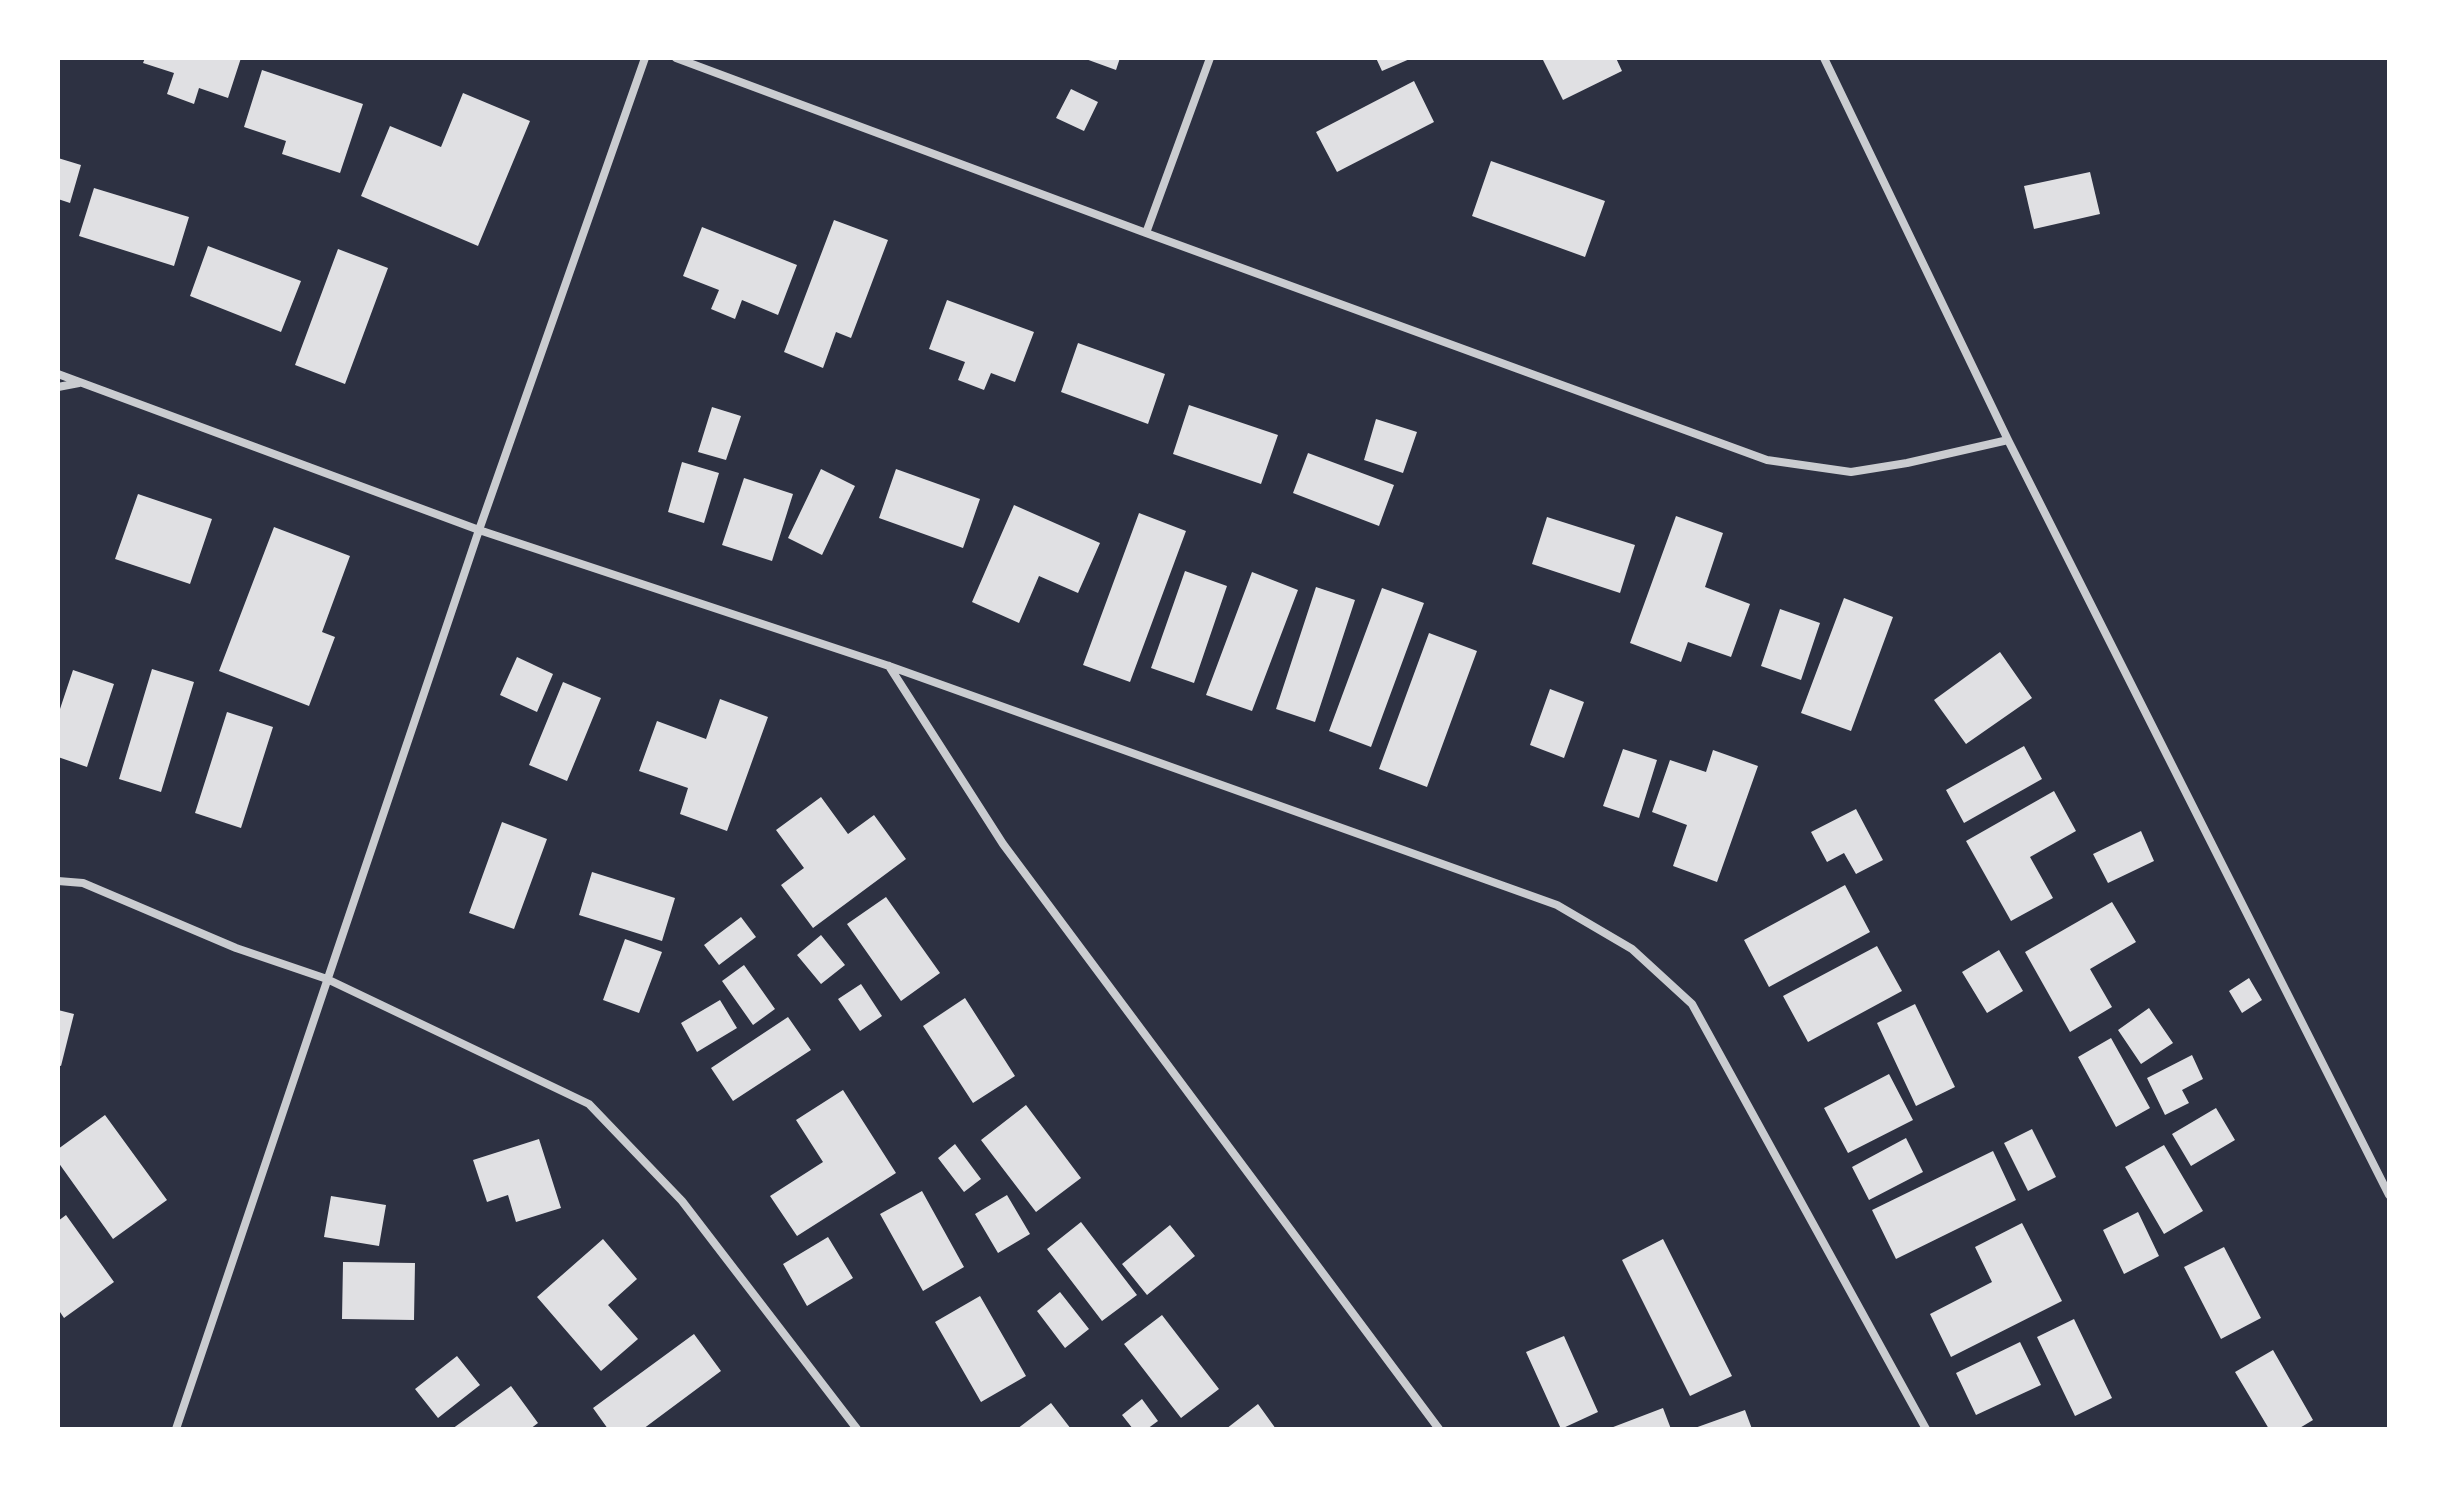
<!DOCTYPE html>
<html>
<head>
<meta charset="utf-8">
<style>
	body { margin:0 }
	#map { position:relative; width:2447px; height:1487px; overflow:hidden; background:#2d3142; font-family:"Playfair Display",serif }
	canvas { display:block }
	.frame { position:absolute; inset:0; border:60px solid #fff; pointer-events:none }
</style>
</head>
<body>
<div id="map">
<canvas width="2447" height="1487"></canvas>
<div class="frame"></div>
</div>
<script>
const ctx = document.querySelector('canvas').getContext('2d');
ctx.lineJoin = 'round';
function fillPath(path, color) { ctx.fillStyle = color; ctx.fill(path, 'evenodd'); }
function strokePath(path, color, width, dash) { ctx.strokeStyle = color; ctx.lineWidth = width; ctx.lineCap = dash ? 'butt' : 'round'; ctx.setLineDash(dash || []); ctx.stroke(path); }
fillPath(new Path2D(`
	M 145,58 L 241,58 L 228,98 L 199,88 L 194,104 L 167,94 L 174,73 L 143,63 Z
	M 1083,58 L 1120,58 L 1116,70 Z
	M 1376,58 L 1412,58 L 1382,71 Z
	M 1542,58 L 1616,58 L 1622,71 L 1563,100 Z
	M 262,70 L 363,104 L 340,173 L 282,154 L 286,141 L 244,127 Z
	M 1414,81 L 1434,122 L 1337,172 L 1316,132 Z
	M 1071,89 L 1098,102 L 1084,131 L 1056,118 Z
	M 463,93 L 530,121 L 478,246 L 361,196 L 390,126 L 441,147 Z
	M 58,158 L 81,165 L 70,203 L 58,199 Z
	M 1491,161 L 1605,201 L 1585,257 L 1472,216 Z
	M 2090,172 L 2100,214 L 2034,229 L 2024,186 Z
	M 94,188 L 189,217 L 174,266 L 79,236 Z
	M 834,220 L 888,240 L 851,338 L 836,332 L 823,368 L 784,352 Z
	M 702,227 L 797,265 L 778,315 L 742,300 L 735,319 L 711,309 L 719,290 L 683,276 Z
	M 208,246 L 301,281 L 281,332 L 190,296 Z
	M 338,249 L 388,268 L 345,384 L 295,365 Z
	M 947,300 L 1034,332 L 1015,382 L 991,373 L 984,390 L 958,380 L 965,362 L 929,349 Z
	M 1078,343 L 1165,374 L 1148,424 L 1061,392 Z
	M 1189,405 L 1278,435 L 1261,484 L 1173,454 Z
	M 712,407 L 741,416 L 726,460 L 698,452 Z
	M 1376,419 L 1417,432 L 1403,473 L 1364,460 Z
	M 1308,453 L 1394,485 L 1379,526 L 1293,493 Z
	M 682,462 L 719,473 L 704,523 L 668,512 Z
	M 821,469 L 855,486 L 822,555 L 788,538 Z
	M 896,469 L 980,499 L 963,548 L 879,518 Z
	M 744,478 L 793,494 L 772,561 L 722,545 Z
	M 138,494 L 212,519 L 190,584 L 115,559 Z
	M 1014,505 L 1100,543 L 1078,593 L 1039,576 L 1019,623 L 972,602 Z
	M 1139,513 L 1186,531 L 1130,682 L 1083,665 Z
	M 1676,516 L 1723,533 L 1705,587 L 1750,604 L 1731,657 L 1688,642 L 1681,662 L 1630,643 Z
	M 1547,517 L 1635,545 L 1620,593 L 1532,564 Z
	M 274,527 L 350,556 L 322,632 L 335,637 L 309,706 L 219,671 Z
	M 1185,571 L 1227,586 L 1194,683 L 1151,668 Z
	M 1252,572 L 1298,590 L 1252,711 L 1206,695 Z
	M 1316,587 L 1355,600 L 1315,722 L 1276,709 Z
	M 1382,588 L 1424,603 L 1371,747 L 1329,731 Z
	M 1844,598 L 1893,617 L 1851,731 L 1801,713 Z
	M 1780,609 L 1820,623 L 1801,680 L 1761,666 Z
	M 1429,633 L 1477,651 L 1427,787 L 1379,769 Z
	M 2000,652 L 2032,698 L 1966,744 L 1934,700 Z
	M 517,657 L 553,674 L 537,712 L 500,695 Z
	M 152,669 L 194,682 L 161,792 L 119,779 Z
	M 73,670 L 114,684 L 87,767 L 58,757 L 58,715 Z
	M 563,682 L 601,698 L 567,781 L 529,765 Z
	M 1550,689 L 1584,702 L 1564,758 L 1530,745 Z
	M 720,699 L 768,717 L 727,831 L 680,814 L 688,788 L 639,771 L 657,721 L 706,739 Z
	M 227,712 L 273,727 L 241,828 L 195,813 Z
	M 2024,746 L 2042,779 L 1964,823 L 1946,790 Z
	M 1623,749 L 1657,760 L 1639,818 L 1603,806 Z
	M 1713,750 L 1758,766 L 1717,882 L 1673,866 L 1687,825 L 1652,812 L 1670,760 L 1706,772 Z
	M 2054,791 L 2076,831 L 2030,857 L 2053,898 L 2011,921 L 1966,841 Z
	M 821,797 L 848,834 L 874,815 L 906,859 L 813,928 L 781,885 L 804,868 L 776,830 Z
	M 1856,809 L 1883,860 L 1856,874 L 1844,853 L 1827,862 L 1811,832 Z
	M 502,822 L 547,839 L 514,929 L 469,913 Z
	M 2141,831 L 2154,861 L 2108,883 L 2093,854 Z
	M 592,872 L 675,898 L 662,941 L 579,915 Z
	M 1845,885 L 1870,932 L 1769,987 L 1744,940 Z
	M 886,897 L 940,973 L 901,1001 L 847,924 Z
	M 2112,902 L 2136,942 L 2090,969 L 2112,1007 L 2070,1032 L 2025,952 Z
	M 741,917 L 756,937 L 719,965 L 704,945 Z
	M 821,935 L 845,965 L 821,984 L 797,955 Z
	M 625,939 L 662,952 L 639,1013 L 603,1000 Z
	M 1877,946 L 1902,991 L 1808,1042 L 1783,996 Z
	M 1999,950 L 2023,991 L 1987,1013 L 1962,972 Z
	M 744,965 L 775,1009 L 753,1025 L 722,981 Z
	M 2249,978 L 2262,1000 L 2242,1013 L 2229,991 Z
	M 861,984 L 882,1016 L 860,1031 L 838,999 Z
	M 965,998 L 1015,1076 L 973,1103 L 923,1026 Z
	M 720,1000 L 737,1028 L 697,1052 L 681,1023 Z
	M 1915,1004 L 1955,1087 L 1916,1106 L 1877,1023 Z
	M 2149,1008 L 2173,1043 L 2141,1064 L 2118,1030 Z
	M 58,1010 L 74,1014 L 61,1066 L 58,1065 Z
	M 788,1017 L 811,1050 L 733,1101 L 711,1068 Z
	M 2111,1038 L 2150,1108 L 2116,1127 L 2078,1057 Z
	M 2192,1055 L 2203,1079 L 2182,1090 L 2189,1103 L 2165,1115 L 2147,1078 Z
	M 1889,1074 L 1913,1120 L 1848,1153 L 1824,1108 Z
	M 843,1090 L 896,1173 L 797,1236 L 770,1196 L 823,1162 L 796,1120 Z
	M 1026,1105 L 1081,1178 L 1036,1212 L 981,1140 Z
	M 2216,1108 L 2235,1140 L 2191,1166 L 2172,1134 Z
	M 105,1115 L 167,1200 L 113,1239 L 58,1162 L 58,1149 Z
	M 2032,1129 L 2056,1177 L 2028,1191 L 2004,1143 Z
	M 1906,1138 L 1923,1172 L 1869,1200 L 1852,1167 Z
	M 539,1139 L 561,1208 L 516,1222 L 508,1195 L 487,1202 L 473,1160 Z
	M 955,1144 L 981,1179 L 964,1192 L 938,1158 Z
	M 2164,1145 L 2203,1211 L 2164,1234 L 2125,1167 Z
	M 1993,1151 L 2016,1200 L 1896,1259 L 1872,1210 Z
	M 922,1191 L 964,1267 L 923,1291 L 880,1214 Z
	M 1007,1195 L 1030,1234 L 998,1253 L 975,1214 Z
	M 331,1196 L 386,1205 L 379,1246 L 324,1237 Z
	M 2138,1212 L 2159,1256 L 2124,1274 L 2103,1230 Z
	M 66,1215 L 114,1282 L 64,1318 L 58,1309 L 58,1221 Z
	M 1081,1222 L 1137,1295 L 1102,1321 L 1047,1249 Z
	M 2022,1223 L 2062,1301 L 1951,1357 L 1930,1314 L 1992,1282 L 1975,1247 Z
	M 1170,1225 L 1195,1256 L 1147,1295 L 1122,1264 Z
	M 828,1237 L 853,1278 L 807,1306 L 783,1264 Z
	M 603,1239 L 637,1279 L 608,1305 L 638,1339 L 601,1371 L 537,1297 Z
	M 1663,1239 L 1732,1376 L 1690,1396 L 1622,1260 Z
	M 2224,1247 L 2261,1318 L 2221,1339 L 2184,1267 Z
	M 343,1262 L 415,1263 L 414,1320 L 342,1319 Z
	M 1060,1292 L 1089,1329 L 1065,1348 L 1037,1311 Z
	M 980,1296 L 1026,1376 L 981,1402 L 935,1322 Z
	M 1162,1315 L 1219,1389 L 1181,1418 L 1124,1344 Z
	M 2074,1319 L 2112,1398 L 2075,1416 L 2037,1337 Z
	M 694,1334 L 721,1371 L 643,1429 L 608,1429 L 593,1408 Z
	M 1564,1336 L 1598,1412 L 1561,1429 L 1526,1352 Z
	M 2020,1342 L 2041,1385 L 1976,1415 L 1956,1373 Z
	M 2273,1350 L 2313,1420 L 2298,1429 L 2269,1429 L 2235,1372 Z
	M 457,1356 L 480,1385 L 438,1418 L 415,1389 Z
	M 511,1386 L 538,1423 L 530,1429 L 452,1429 Z
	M 1142,1399 L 1158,1421 L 1147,1429 L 1133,1429 L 1122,1415 Z
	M 1051,1403 L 1071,1429 L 1017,1429 Z
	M 1258,1404 L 1276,1429 L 1226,1429 Z
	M 1663,1408 L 1671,1429 L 1608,1429 Z
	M 1745,1410 L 1752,1429 L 1692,1429 Z`), '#e0e0e3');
strokePath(new Path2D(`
	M 676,58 L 1146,233 L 1767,460 L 1851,472 L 1907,463 L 2008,440
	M 1824,58 L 2008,440 L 2389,1195
	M 1146,233 L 1210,58
	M 58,374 L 479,530 L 889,666 L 1557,905 L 1632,949 L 1692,1004 L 1926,1429
	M 58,387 L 79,383
	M 889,666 L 1003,844 L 1439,1429
	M 58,881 L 83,883 L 236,948 L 327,979 L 589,1104 L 682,1201 L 857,1429
	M 176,1429 L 479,530 L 645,58`), '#caccd0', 8);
</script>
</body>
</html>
